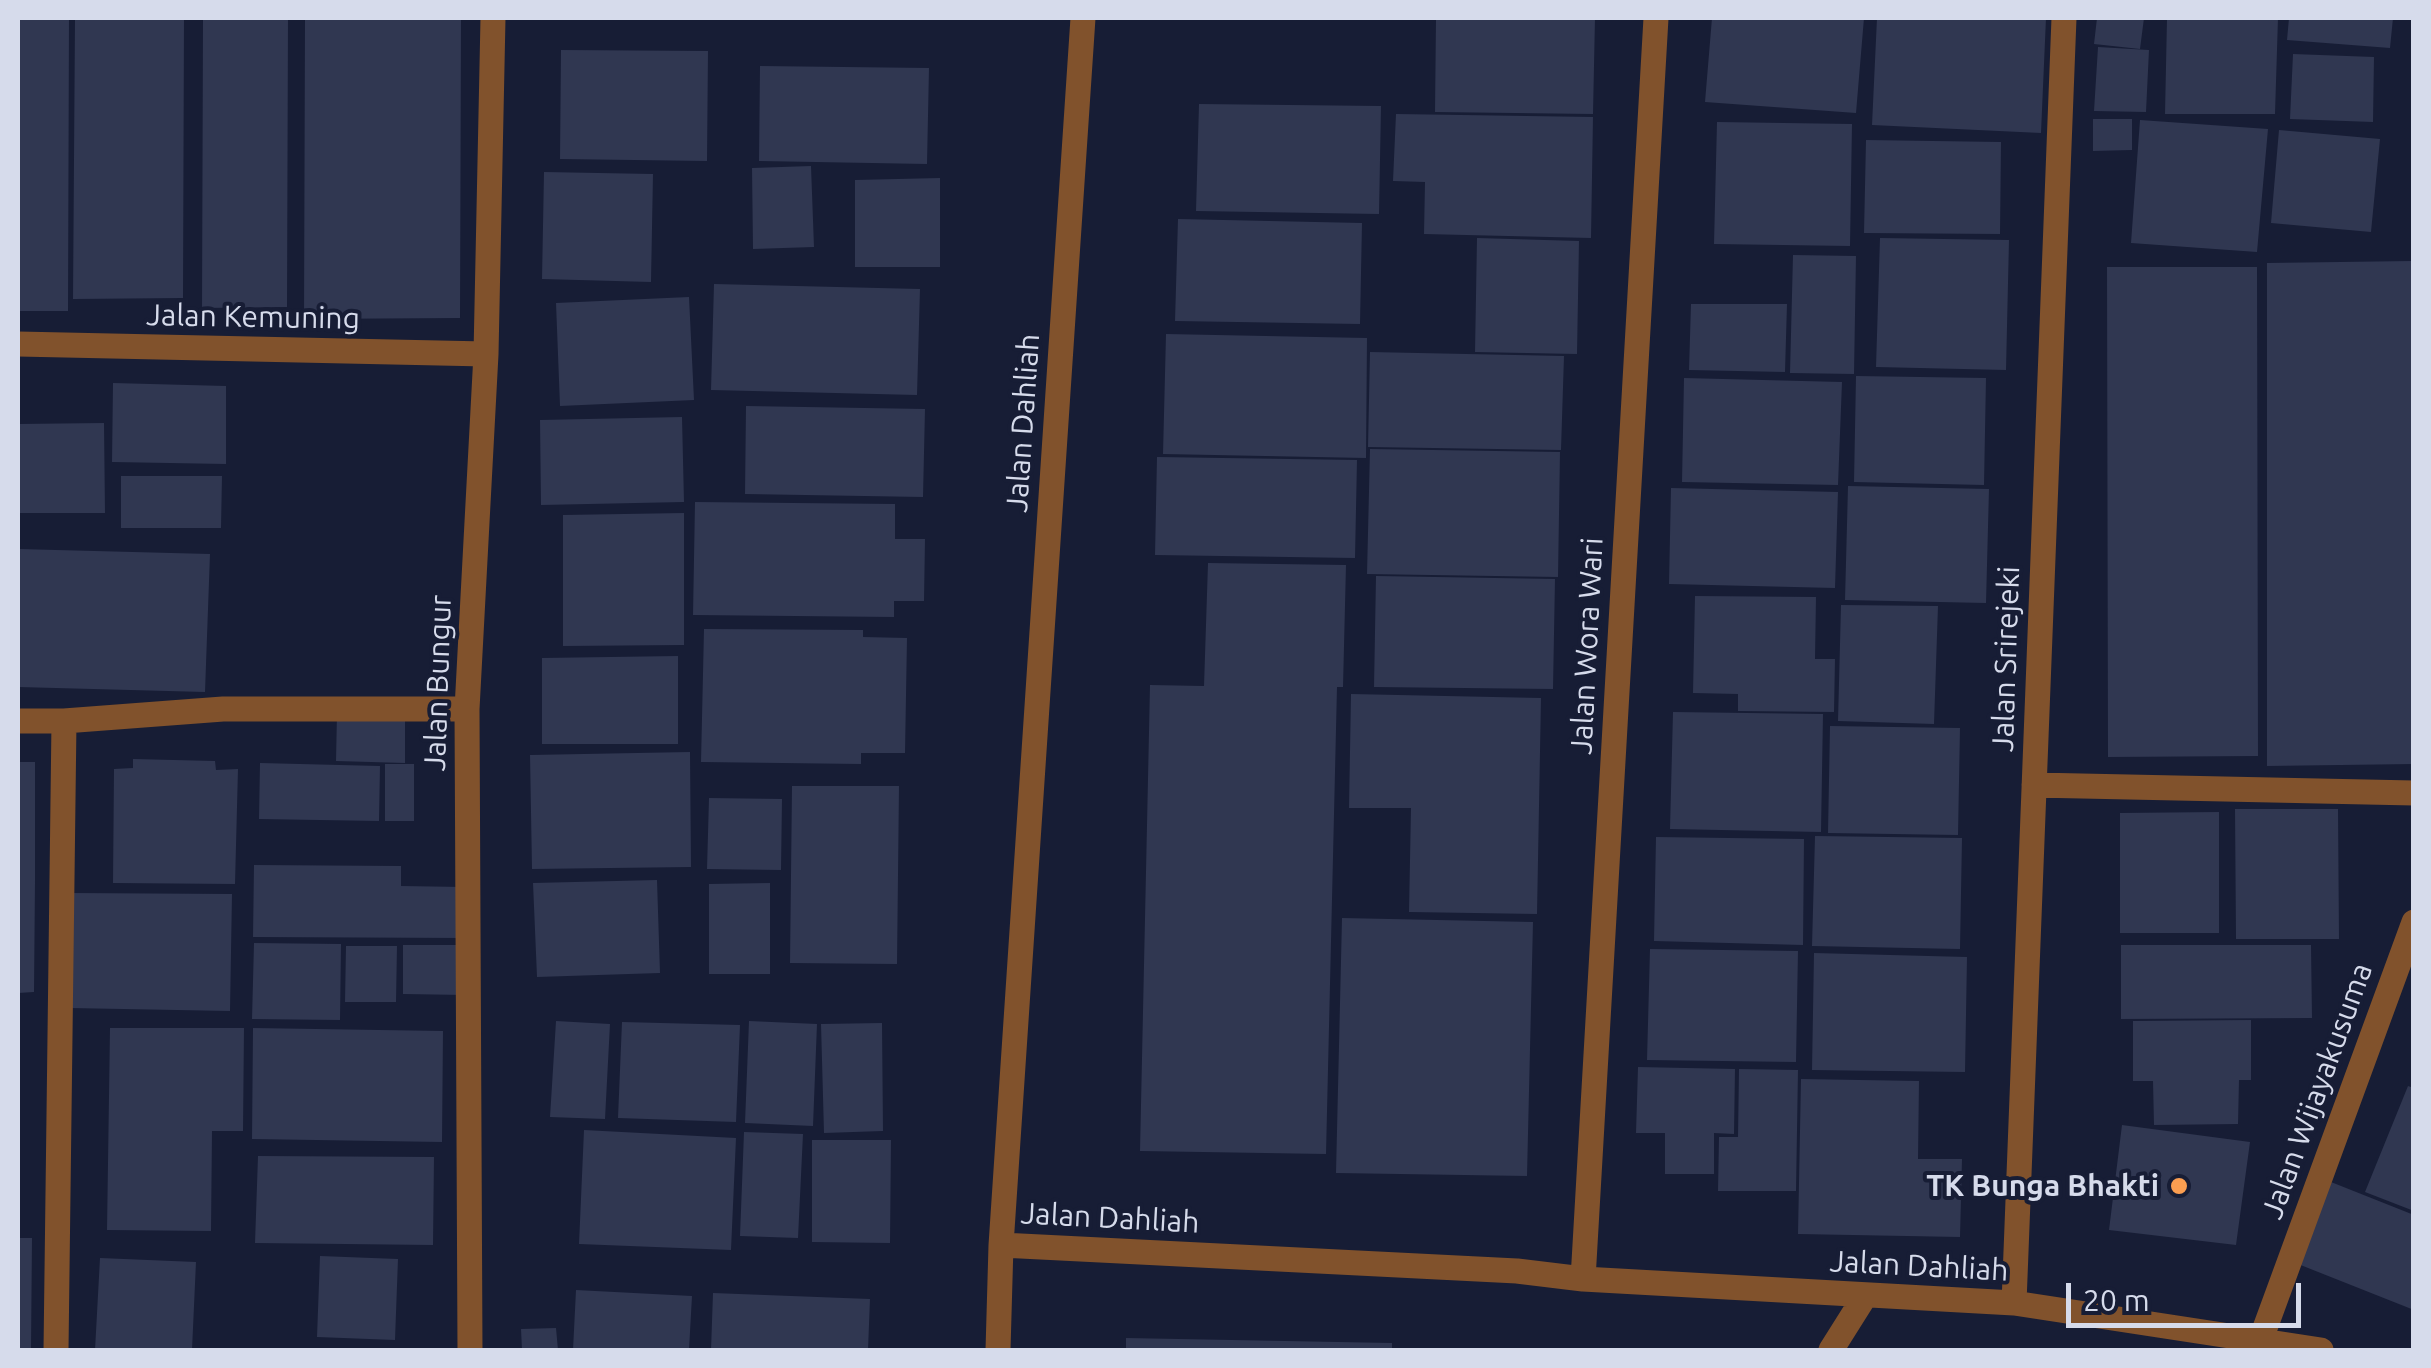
<!DOCTYPE html>
<html>
<head>
<meta charset="utf-8">
<style>
	body { margin:0 }
	#map { position:relative; width:2431px; height:1368px; overflow:hidden; background:#171d35; font-family:Ubuntu,sans-serif }
	canvas { display:block }
	.frame { position:absolute; inset:0; border:20px solid #d6dbeb; pointer-events:none }
	.scale { position:absolute; left:2066px; top:1283px; width:235px; height:45px; box-sizing:border-box; border:5px solid #d6dbeb; border-top:0; padding-left:12px; font-size:30px; line-height:35px; white-space:nowrap; color:#d6dbeb; -webkit-text-stroke:8px #171d35; paint-order:stroke }
</style>
</head>
<body>
<div id="map">
<canvas width="2431" height="1368"></canvas>
<div class="frame"></div>
<div class="scale">20 m</div>
</div>
<script>
const ctx = document.querySelector('canvas').getContext('2d');
ctx.lineJoin = 'round';
function fillPath(path, color) { ctx.fillStyle = color; ctx.fill(path, 'evenodd'); }
function strokePath(path, color, width, dash) { ctx.strokeStyle = color; ctx.lineWidth = width; ctx.lineCap = dash ? 'butt' : 'round'; ctx.setLineDash(dash || []); ctx.stroke(path); }
function label(font, color, halo, rows, align = 'center') {
  ctx.font = font + ' Ubuntu,sans-serif'; ctx.lineWidth = 8; ctx.setLineDash([]); ctx.textBaseline = 'middle'; ctx.strokeStyle = halo; ctx.fillStyle = color; for (const [text, x, y, turn = 0] of rows) {
    ctx.save(); ctx.translate(x, y); ctx.rotate((+turn || 0) * Math.PI / 180); ctx.textAlign = isNaN(turn) ? turn : align; if (halo) ctx.strokeText(text, 0, 0); ctx.fillText(text, 0, 0); ctx.restore();
  }
}
fillPath(new Path2D(`
	M 18,18 L 69,18 L 68,311 L 18,311 Z
	M 75,18 L 184,18 L 183,298 L 73,299 Z
	M 203,18 L 288,18 L 287,307 L 202,308 Z
	M 305,18 L 461,18 L 460,318 L 304,319 Z
	M 1436,18 L 1595,18 L 1593,114 L 1435,112 Z
	M 1712,18 L 1864,18 L 1856,113 L 1705,102 Z
	M 1877,18 L 2046,18 L 2041,133 L 1872,125 Z
	M 2097,18 L 2144,18 L 2140,49 L 2094,44 Z
	M 2167,18 L 2278,18 L 2275,114 L 2165,114 Z
	M 2289,18 L 2393,18 L 2390,48 L 2287,40 Z
	M 2098,47 L 2149,50 L 2146,112 L 2094,111 Z
	M 561,50 L 708,51 L 707,161 L 560,159 Z
	M 2293,54 L 2374,57 L 2373,122 L 2290,119 Z
	M 760,66 L 929,68 L 927,164 L 759,161 Z
	M 1199,104 L 1381,106 L 1379,214 L 1196,211 Z
	M 1396,114 L 1593,117 L 1591,238 L 1424,234 L 1425,182 L 1393,181 Z
	M 2093,119 L 2132,119 L 2132,150 L 2093,151 Z
	M 2140,120 L 2268,129 L 2257,252 L 2131,243 Z
	M 1717,122 L 1852,124 L 1850,246 L 1714,244 Z
	M 2279,130 L 2380,139 L 2371,232 L 2271,223 Z
	M 1866,140 L 2001,142 L 2000,234 L 1864,233 Z
	M 811,166 L 814,247 L 753,249 L 752,168 Z
	M 544,172 L 653,174 L 651,282 L 542,279 Z
	M 940,178 L 940,267 L 855,267 L 855,180 Z
	M 1178,219 L 1362,223 L 1360,324 L 1175,321 Z
	M 1477,238 L 1579,241 L 1577,354 L 1475,352 Z
	M 1880,238 L 2009,240 L 2006,370 L 1876,367 Z
	M 1793,255 L 1856,256 L 1854,374 L 1790,373 Z
	M 2412,261 L 2413,764 L 2267,766 L 2267,263 Z
	M 2107,267 L 2257,267 L 2258,756 L 2108,757 Z
	M 714,284 L 920,289 L 917,395 L 711,390 Z
	M 689,297 L 694,400 L 560,406 L 556,303 Z
	M 1691,304 L 1787,304 L 1785,372 L 1689,370 Z
	M 1166,334 L 1367,338 L 1366,458 L 1163,454 Z
	M 1370,352 L 1564,356 L 1561,450 L 1368,447 Z
	M 1856,376 L 1986,378 L 1984,485 L 1854,482 Z
	M 1684,378 L 1842,382 L 1838,485 L 1682,482 Z
	M 113,383 L 226,386 L 226,464 L 112,462 Z
	M 746,406 L 925,409 L 923,497 L 745,494 Z
	M 682,417 L 684,502 L 541,505 L 540,420 Z
	M 104,423 L 105,513 L 18,513 L 18,424 Z
	M 1370,449 L 1560,452 L 1558,577 L 1367,574 Z
	M 1157,457 L 1357,460 L 1355,558 L 1155,555 Z
	M 121,476 L 222,476 L 221,528 L 121,528 Z
	M 1848,486 L 1989,489 L 1986,603 L 1845,600 Z
	M 1671,488 L 1838,492 L 1835,588 L 1669,584 Z
	M 695,502 L 895,504 L 895,539 L 925,539 L 924,601 L 894,601 L 894,617 L 693,615 Z
	M 684,513 L 684,645 L 563,646 L 563,515 Z
	M 18,549 L 210,554 L 205,692 L 18,687 Z
	M 1208,563 L 1346,565 L 1343,687 L 1337,687 L 1326,1154 L 1140,1151 L 1150,685 L 1204,686 Z
	M 1376,576 L 1555,579 L 1553,689 L 1374,687 Z
	M 1695,596 L 1816,597 L 1815,659 L 1835,659 L 1834,712 L 1738,711 L 1738,694 L 1693,693 Z
	M 1841,605 L 1938,606 L 1934,724 L 1838,721 Z
	M 704,629 L 863,630 L 863,637 L 907,638 L 905,753 L 861,753 L 861,764 L 701,762 Z
	M 678,656 L 678,744 L 542,744 L 542,658 Z
	M 1351,694 L 1541,698 L 1537,914 L 1409,912 L 1411,808 L 1349,808 Z
	M 1673,712 L 1823,714 L 1821,832 L 1670,829 Z
	M 337,713 L 405,715 L 405,763 L 336,761 Z
	M 1830,726 L 1960,728 L 1958,835 L 1828,833 Z
	M 690,752 L 691,867 L 532,869 L 530,755 Z
	M 133,759 L 215,761 L 216,770 L 238,769 L 235,884 L 113,883 L 114,769 L 133,768 Z
	M 18,762 L 35,762 L 35,881 L 34,992 L 18,993 Z
	M 260,763 L 380,766 L 379,821 L 259,819 Z
	M 385,764 L 414,764 L 414,821 L 385,821 Z
	M 792,786 L 899,786 L 897,964 L 790,963 Z
	M 709,798 L 782,799 L 781,870 L 707,869 Z
	M 2235,809 L 2338,809 L 2339,939 L 2236,939 Z
	M 2219,812 L 2219,933 L 2120,933 L 2120,813 Z
	M 1815,836 L 1962,838 L 1960,949 L 1812,946 Z
	M 1656,837 L 1804,839 L 1803,945 L 1654,941 Z
	M 254,865 L 401,866 L 401,886 L 464,887 L 463,938 L 253,937 Z
	M 657,880 L 660,973 L 537,977 L 533,883 Z
	M 770,883 L 770,974 L 709,974 L 709,884 Z
	M 71,893 L 232,894 L 230,1011 L 69,1008 Z
	M 1342,918 L 1533,922 L 1527,1176 L 1336,1173 Z
	M 254,943 L 341,944 L 340,1020 L 252,1019 Z
	M 403,945 L 467,945 L 465,995 L 403,994 Z
	M 2121,945 L 2311,945 L 2312,1018 L 2121,1019 Z
	M 346,946 L 397,946 L 396,1002 L 345,1002 Z
	M 1650,949 L 1798,951 L 1796,1062 L 1647,1060 Z
	M 1814,953 L 1967,957 L 1965,1072 L 1812,1070 Z
	M 2251,1020 L 2251,1080 L 2239,1080 L 2238,1124 L 2154,1125 L 2153,1081 L 2133,1081 L 2133,1021 Z
	M 556,1021 L 610,1024 L 605,1119 L 550,1117 Z
	M 749,1021 L 817,1024 L 813,1126 L 745,1123 Z
	M 622,1022 L 740,1025 L 736,1122 L 618,1118 Z
	M 882,1023 L 883,1131 L 824,1133 L 821,1024 Z
	M 110,1028 L 244,1028 L 243,1131 L 212,1131 L 211,1231 L 107,1230 Z
	M 253,1028 L 443,1031 L 442,1142 L 252,1139 Z
	M 1638,1067 L 1735,1069 L 1734,1134 L 1714,1133 L 1714,1174 L 1665,1174 L 1665,1133 L 1636,1133 Z
	M 1739,1069 L 1798,1070 L 1796,1191 L 1718,1191 L 1719,1137 L 1738,1137 Z
	M 1801,1079 L 1919,1081 L 1918,1159 L 1962,1159 L 1960,1237 L 1798,1234 Z
	M 2408,1086 L 2414,1088 L 2414,1211 L 2365,1192 Z
	M 2122,1125 L 2250,1142 L 2236,1245 L 2109,1230 Z
	M 584,1130 L 736,1138 L 731,1250 L 579,1244 Z
	M 744,1132 L 803,1134 L 798,1238 L 740,1236 Z
	M 812,1140 L 891,1140 L 890,1243 L 812,1242 Z
	M 258,1156 L 434,1157 L 433,1245 L 255,1243 Z
	M 2331,1182 L 2414,1215 L 2414,1310 L 2298,1264 Z
	M 18,1238 L 32,1238 L 31,1350 L 18,1350 Z
	M 320,1256 L 398,1259 L 395,1340 L 317,1337 Z
	M 100,1258 L 196,1262 L 192,1350 L 95,1350 Z
	M 576,1290 L 692,1296 L 689,1350 L 573,1350 Z
	M 713,1293 L 870,1299 L 868,1350 L 711,1350 Z
	M 556,1328 L 558,1350 L 522,1350 L 521,1329 Z
	M 1126,1338 L 1392,1343 L 1392,1350 L 1126,1350 Z`), '#303751');
strokePath(new Path2D(`
	M 1083,18 L 1001,1245 L 1517,1271 L 1583,1279 L 2014,1303 L 2321,1350
	M 18,344 L 486,354
	M 18,721 L 64,721 L 223,709 L 467,709
	M 2034,785 L 2414,793
	M 1583,1279 L 1656,18
	M 2014,1303 L 2064,18
	M 2261,1339 L 2414,922
	M 56,1350 L 64,721
	M 470,1350 L 467,709 L 486,354 L 493,18
	M 998,1350 L 1001,1245
	M 1831,1350 L 1865,1296`), '#81522c', 25);
for (const [x, y, r, color] of [
	[2179,1186,10,"#fb9e51"]
]) { const dot = new Path2D(); dot.arc(x, y, r, 0, 2 * Math.PI); ctx.fillStyle = color; ctx.fill(dot); strokePath(dot, '#171d35', 4); }
label('30px', '#d6dbeb', '#171d35', [
	["Jalan Kemuning",253,317,1],
	["Jalan Dahliah",1023,423,-86],
	["Jalan Wora Wari",1587,646,-87],
	["Jalan Srirejeki",2006,659,-88],
	["Jalan Bungur",438,683,-88],
	["Jalan Wijayakusuma",2317,1091,-70],
	["Jalan Dahliah",1110,1218,3],
	["Jalan Dahliah",1919,1266,3]
]);
label('bold 30px', '#d6dbeb', '#171d35', [
	["TK Bunga Bhakti",2159,1186]
], 'right');
</script>
</body>
</html>
